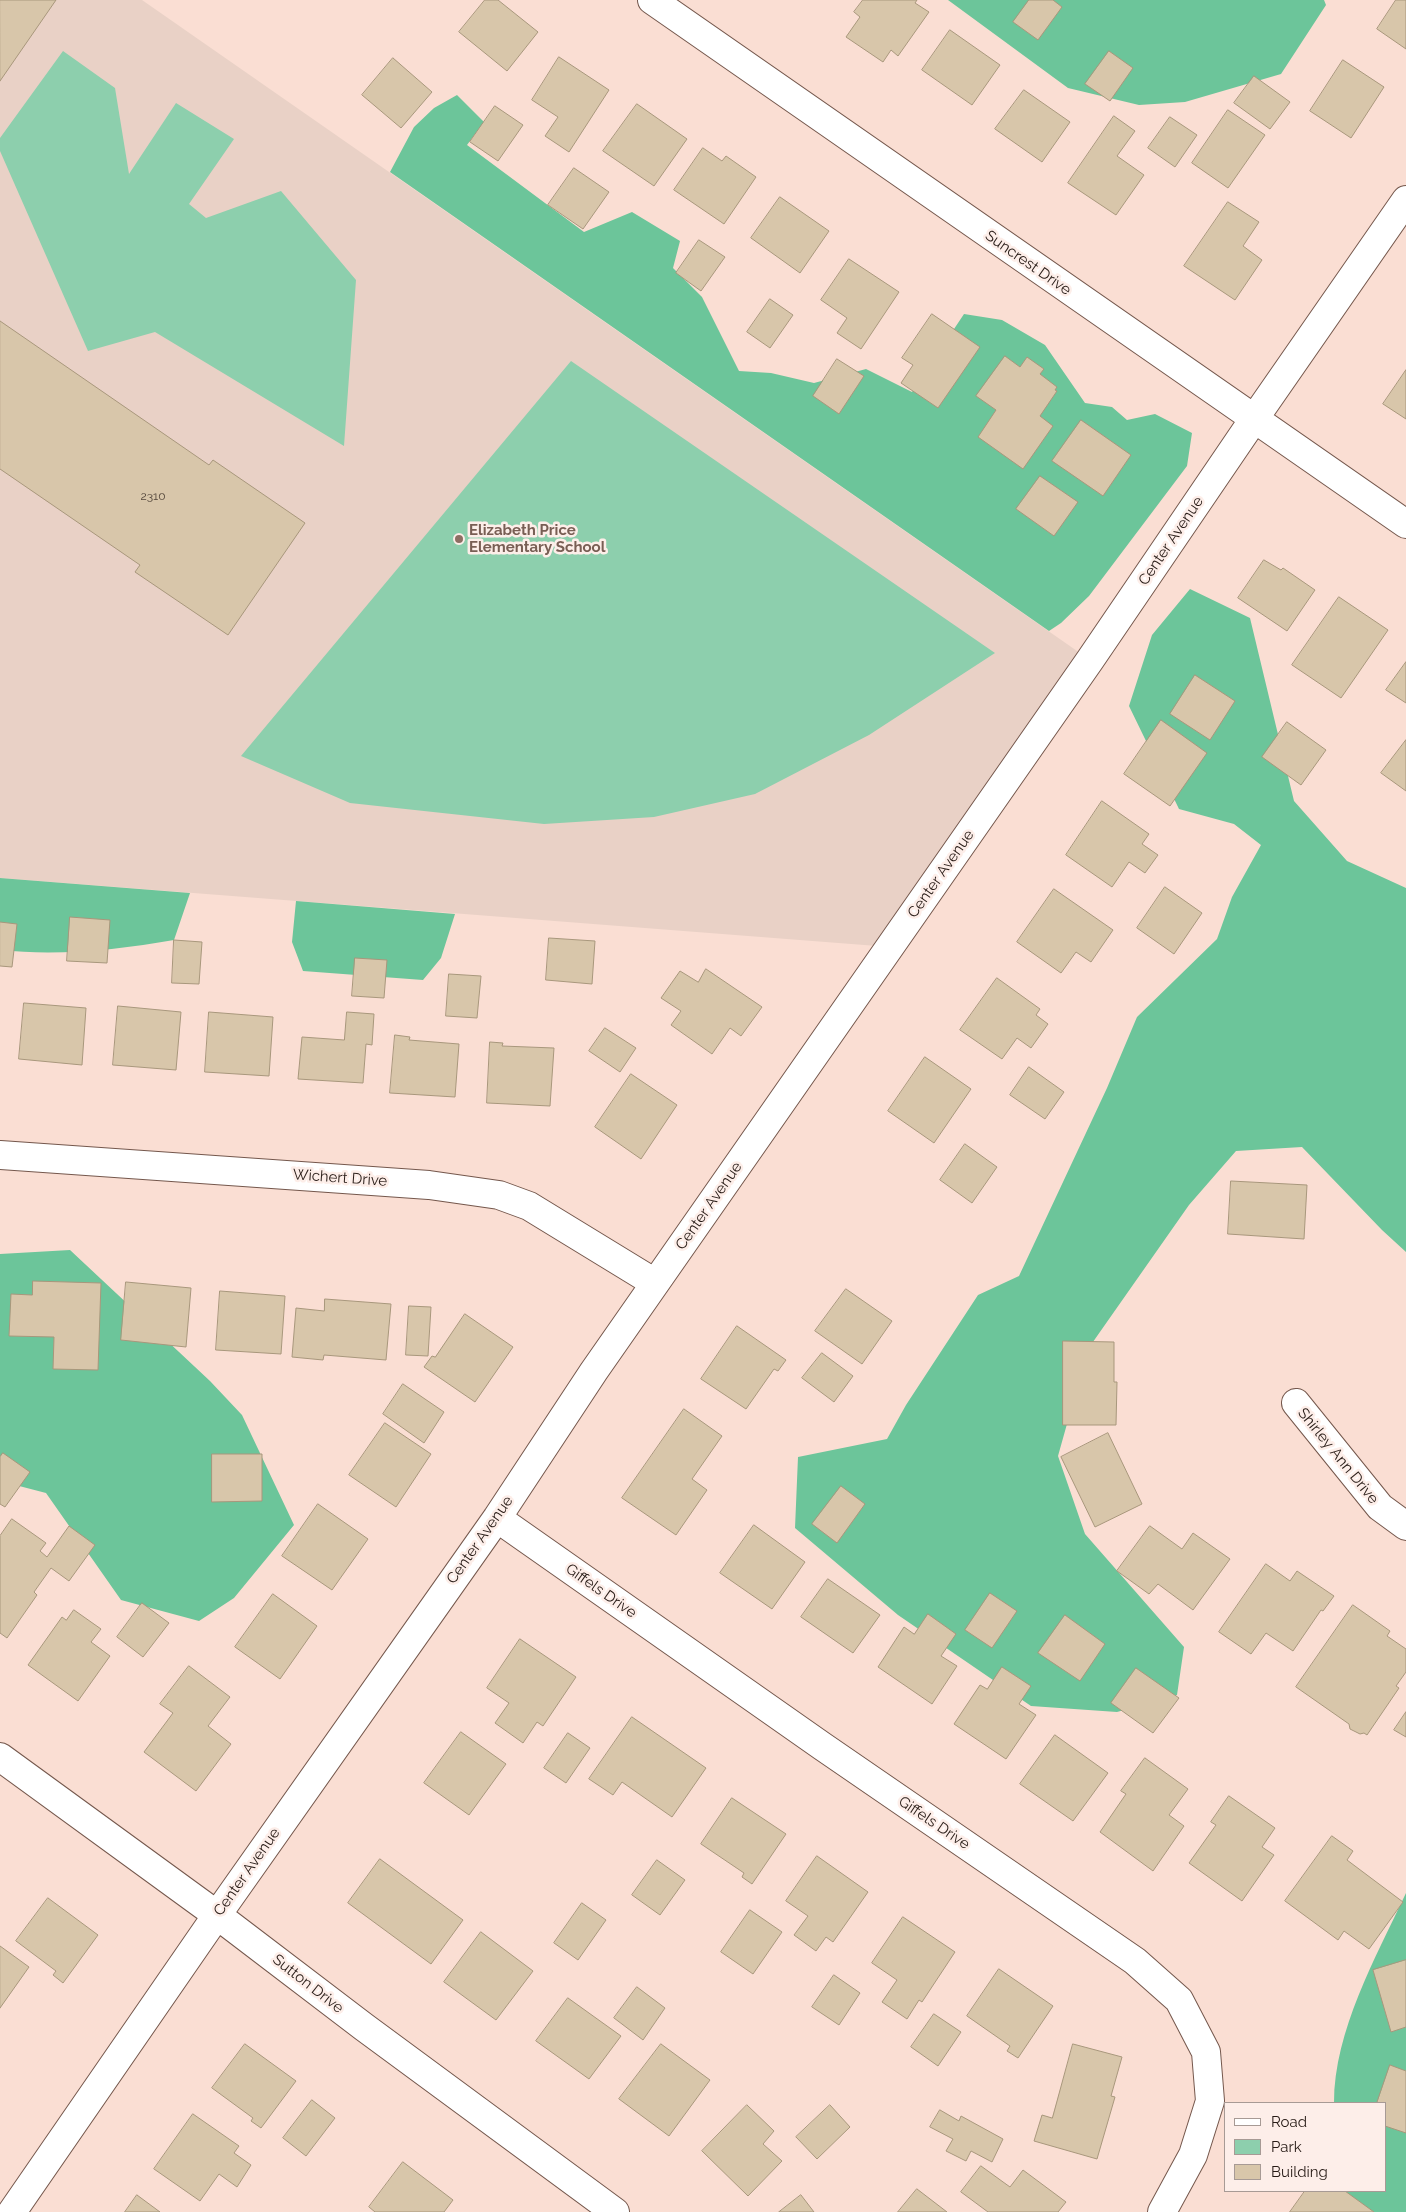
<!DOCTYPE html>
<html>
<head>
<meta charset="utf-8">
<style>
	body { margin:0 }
	#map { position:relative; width:1406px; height:2212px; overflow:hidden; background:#faded3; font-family:Raleway,sans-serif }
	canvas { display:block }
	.legend { position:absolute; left:1224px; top:2102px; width:162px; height:90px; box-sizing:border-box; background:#fdeee9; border:1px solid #a79a95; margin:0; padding:6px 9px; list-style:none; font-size:15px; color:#271b16 }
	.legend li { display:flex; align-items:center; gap:10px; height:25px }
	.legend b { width:25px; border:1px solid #a79a95 }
</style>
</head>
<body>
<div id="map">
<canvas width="1406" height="2212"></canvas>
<ul class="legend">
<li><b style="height:6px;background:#fff"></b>Road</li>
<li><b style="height:14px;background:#8dcfad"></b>Park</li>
<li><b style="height:14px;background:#d8c6aa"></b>Building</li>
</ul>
</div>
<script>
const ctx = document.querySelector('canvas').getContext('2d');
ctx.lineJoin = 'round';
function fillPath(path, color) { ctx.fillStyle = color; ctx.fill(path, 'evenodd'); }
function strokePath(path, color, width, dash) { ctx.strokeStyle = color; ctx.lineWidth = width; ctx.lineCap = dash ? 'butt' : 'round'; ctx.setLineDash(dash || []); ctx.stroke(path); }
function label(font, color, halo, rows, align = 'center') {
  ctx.font = font + ' Raleway,sans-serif'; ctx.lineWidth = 5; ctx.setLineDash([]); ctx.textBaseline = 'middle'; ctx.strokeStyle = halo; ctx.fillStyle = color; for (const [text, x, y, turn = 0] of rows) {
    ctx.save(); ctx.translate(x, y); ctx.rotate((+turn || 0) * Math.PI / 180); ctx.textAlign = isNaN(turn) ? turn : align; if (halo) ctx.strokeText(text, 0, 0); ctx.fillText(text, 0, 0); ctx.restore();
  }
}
fillPath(new Path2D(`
	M 0,0 L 142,0 L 1090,660 L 890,947 L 0,878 Z`), '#e9d1c6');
fillPath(new Path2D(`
	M 63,51 L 115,88 L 129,174 L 176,103 L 234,139 L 189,204 L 206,218 L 281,191 L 356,280 L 344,446 L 155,332 L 88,351 L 0,151 L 0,138 Z
	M 571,361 L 995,653 L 869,735 L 755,794 L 654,817 L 544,824 L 350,803 L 241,756 Z`), '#8dcfad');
fillPath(new Path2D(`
	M 948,0 L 1324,0 L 1326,5 L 1281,74 L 1185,102 L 1139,105 L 1068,88 Z
	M 457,95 L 484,122 L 467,145 L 584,232 L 632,212 L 680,241 L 673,268 L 702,297 L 739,371 L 771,373 L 814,383 L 866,369 L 912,392 L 964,314 L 1002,320 L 1045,345 L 1085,403 L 1112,407 L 1127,420 L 1155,414 L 1192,433 L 1187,466 L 1089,596 L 1061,623 L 1049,631 L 390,172 L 414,127 L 434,108 Z
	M 1190,589 L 1250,618 L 1294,801 L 1347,861 L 1406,888 L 1406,1252 L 1382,1230 L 1302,1147 L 1236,1151 L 1189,1205 L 1088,1349 L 1058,1456 L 1085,1534 L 1184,1647 L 1177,1695 L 1117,1712 L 1031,1706 L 898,1615 L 795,1528 L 798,1457 L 887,1439 L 906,1405 L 978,1295 L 1019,1276 L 1107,1088 L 1137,1017 L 1217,939 L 1232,897 L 1261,845 L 1234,824 L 1179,809 L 1129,706 L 1152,635 Z
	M 0,878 L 190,893 L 174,940 C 118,950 57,956 0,950 Z
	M 296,901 L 455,914 L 441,958 L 423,980 L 303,971 L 292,942 Z
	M 70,1250 L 210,1381 L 242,1415 L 294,1525 L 234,1598 L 199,1621 L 121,1600 L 46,1493 L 0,1481 L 0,1254 Z
	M 1406,1893 L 1406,2212 L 1315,2212 L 1322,2191 L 1385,2191 L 1385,2103 L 1334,2103 C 1334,2031 1376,1957 1406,1893 Z`), '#6cc59a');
const building = new Path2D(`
	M 0,0 L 56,0 L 0,81 Z
	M 485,0 L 498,0 L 538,32 L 507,71 L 459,32 Z
	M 863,0 L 917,0 L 915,3 L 929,12 L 898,56 L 891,50 L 883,62 L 846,37 L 860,17 L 854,12 Z
	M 1029,0 L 1053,0 L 1062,7 L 1038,40 L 1013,22 Z
	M 1396,0 L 1406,0 L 1406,49 L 1377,29 Z
	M 950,30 L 1000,65 L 972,105 L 922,70 Z
	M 1109,51 L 1133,68 L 1110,101 L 1085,84 Z
	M 559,57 L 609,90 L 569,152 L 545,136 L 558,117 L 532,100 Z
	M 393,58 L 432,92 L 401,128 L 362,95 Z
	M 1343,60 L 1384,87 L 1351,138 L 1310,111 Z
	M 1254,76 L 1290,102 L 1270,129 L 1234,103 Z
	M 1024,90 L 1070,122 L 1042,162 L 995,129 Z
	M 637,104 L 687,139 L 654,186 L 603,151 Z
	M 495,106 L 523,125 L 498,161 L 470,142 Z
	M 1228,110 L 1265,135 L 1228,188 L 1192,163 Z
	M 1114,116 L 1135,131 L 1117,156 L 1144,175 L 1116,215 L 1068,183 Z
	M 1170,117 L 1197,135 L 1175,167 L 1148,148 Z
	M 703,148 L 722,161 L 726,156 L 756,177 L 724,224 L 674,190 Z
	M 574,168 L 609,192 L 583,229 L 548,205 Z
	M 780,197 L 829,231 L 800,273 L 751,238 Z
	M 1228,202 L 1259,222 L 1243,246 L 1262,260 L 1235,300 L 1184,266 Z
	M 699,240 L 725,257 L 701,291 L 676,273 Z
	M 849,259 L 899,292 L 861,349 L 837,333 L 847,318 L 821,300 Z
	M 770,299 L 793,315 L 770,348 L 747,332 Z
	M 932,314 L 980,347 L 938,408 L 901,383 L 913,365 L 902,358 Z
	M 0,321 L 209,465 L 213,460 L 305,523 L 228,635 L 135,572 L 140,565 L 0,469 Z
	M 1005,356 L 1020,367 L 1027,357 L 1044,369 L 1040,374 L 1057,387 L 1055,390 L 1057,391 L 1040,416 L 1053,426 L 1023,469 L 978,437 L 996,410 L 976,396 Z
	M 837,359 L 864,376 L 839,414 L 813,396 Z
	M 1406,370 L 1406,419 L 1383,404 Z
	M 1081,420 L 1131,455 L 1103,496 L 1052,461 Z
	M 1040,476 L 1078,502 L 1054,536 L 1016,509 Z
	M 1264,560 L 1281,570 L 1283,568 L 1315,590 L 1287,631 L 1238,598 Z
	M 1339,597 L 1388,630 L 1341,698 L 1292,665 Z
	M 1406,662 L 1406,703 L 1386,690 Z
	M 1195,675 L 1235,701 L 1210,740 L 1170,714 Z
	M 1161,720 L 1207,753 L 1170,806 L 1124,774 Z
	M 1287,722 L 1326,750 L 1301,785 L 1262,757 Z
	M 1406,740 L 1406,791 L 1381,773 Z
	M 1102,801 L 1149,834 L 1142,844 L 1158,855 L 1145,873 L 1129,862 L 1112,887 L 1066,855 Z
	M 1165,887 L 1202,913 L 1174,954 L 1137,928 Z
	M 1054,889 L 1113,930 L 1091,962 L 1076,952 L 1061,973 L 1017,942 Z
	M 70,917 L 110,920 L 107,963 L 67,961 Z
	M 0,922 L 17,924 L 12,967 L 0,966 Z
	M 549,938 L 595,941 L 592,984 L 546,980 Z
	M 174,940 L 202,942 L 199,984 L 172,983 Z
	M 355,958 L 387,960 L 384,998 L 352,996 Z
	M 706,969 L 762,1007 L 741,1036 L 730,1028 L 712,1054 L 671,1025 L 681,1011 L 661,998 L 680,971 L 698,982 Z
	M 449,974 L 481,976 L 477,1018 L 446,1016 Z
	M 997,978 L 1040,1009 L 1036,1015 L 1048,1024 L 1031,1048 L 1017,1038 L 1002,1059 L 960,1030 Z
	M 24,1003 L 86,1008 L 82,1065 L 19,1059 Z
	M 118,1006 L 181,1012 L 176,1070 L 113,1065 Z
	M 209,1012 L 273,1017 L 269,1076 L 205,1072 Z
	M 347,1012 L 374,1014 L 372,1045 L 366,1044 L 363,1083 L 298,1079 L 302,1037 L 344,1040 Z
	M 605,1028 L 636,1048 L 620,1072 L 589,1051 Z
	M 395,1035 L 410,1037 L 409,1040 L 459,1044 L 455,1097 L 390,1093 Z
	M 490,1042 L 503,1043 L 502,1046 L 554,1048 L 550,1106 L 487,1103 Z
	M 925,1057 L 971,1089 L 934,1143 L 888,1111 Z
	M 1029,1067 L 1064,1092 L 1045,1119 L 1010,1095 Z
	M 631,1074 L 677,1105 L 641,1159 L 595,1127 Z
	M 965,1144 L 997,1167 L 972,1203 L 940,1180 Z
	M 1231,1181 L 1307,1185 L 1304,1239 L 1228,1234 Z
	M 33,1281 L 101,1283 L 98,1370 L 53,1369 L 54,1337 L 9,1336 L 11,1294 L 32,1295 Z
	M 126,1282 L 191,1288 L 186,1347 L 121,1340 Z
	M 846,1289 L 892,1321 L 862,1364 L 815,1331 Z
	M 220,1291 L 285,1296 L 281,1354 L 216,1350 Z
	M 325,1299 L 391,1304 L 386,1360 L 324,1355 L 323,1360 L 292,1357 L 296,1308 L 324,1311 Z
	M 409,1306 L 431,1307 L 428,1356 L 406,1355 Z
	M 465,1314 L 513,1347 L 475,1402 L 424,1367 L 432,1356 L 435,1357 Z
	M 737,1326 L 786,1360 L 778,1371 L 774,1369 L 746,1409 L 701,1379 Z
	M 1063,1341 L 1114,1342 L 1114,1382 L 1117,1382 L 1116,1425 L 1063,1425 Z
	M 822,1353 L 853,1376 L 834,1402 L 802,1378 Z
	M 403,1384 L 444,1412 L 424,1443 L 383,1414 Z
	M 684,1409 L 722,1436 L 692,1479 L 707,1490 L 676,1535 L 622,1498 Z
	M 385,1423 L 431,1454 L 396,1507 L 349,1475 Z
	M 1108,1433 L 1142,1504 L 1095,1527 L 1061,1457 Z
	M 3,1453 L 30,1472 L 5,1507 L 0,1504 L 0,1457 Z
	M 212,1454 L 262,1454 L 262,1501 L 212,1502 Z
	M 841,1486 L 865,1504 L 837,1543 L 812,1524 Z
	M 318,1504 L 368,1539 L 332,1590 L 282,1556 Z
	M 12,1519 L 46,1543 L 40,1551 L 47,1557 L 69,1526 L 95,1545 L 69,1581 L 51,1568 L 34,1592 L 37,1595 L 7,1638 L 0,1633 L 0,1536 Z
	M 754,1525 L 805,1562 L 772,1609 L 720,1573 Z
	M 1150,1526 L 1182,1549 L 1193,1533 L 1230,1559 L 1193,1610 L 1158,1584 L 1149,1594 L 1117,1571 Z
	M 1266,1564 L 1290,1581 L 1297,1571 L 1334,1596 L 1323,1611 L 1321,1610 L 1293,1651 L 1266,1633 L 1251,1654 L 1219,1632 Z
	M 828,1579 L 880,1615 L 853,1653 L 801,1617 Z
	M 990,1593 L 1017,1611 L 992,1648 L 965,1630 Z
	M 273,1594 L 317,1626 L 280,1679 L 235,1647 Z
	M 142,1603 L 169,1623 L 143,1657 L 117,1637 Z
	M 1353,1605 L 1390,1631 L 1387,1636 L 1406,1649 L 1406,1672 L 1396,1686 L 1399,1688 L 1367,1735 L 1364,1733 L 1360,1734 L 1350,1729 L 1349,1724 L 1296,1687 Z
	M 74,1610 L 101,1629 L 91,1642 L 110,1656 L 78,1701 L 28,1665 L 62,1617 L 66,1620 Z
	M 928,1614 L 956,1634 L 941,1656 L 957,1666 L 932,1704 L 878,1667 L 904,1627 L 914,1634 Z
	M 1065,1615 L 1105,1644 L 1080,1681 L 1038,1653 Z
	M 520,1639 L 576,1677 L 543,1726 L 537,1722 L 523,1743 L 495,1723 L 509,1703 L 487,1688 Z
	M 189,1666 L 230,1697 L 208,1726 L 231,1744 L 196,1791 L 144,1752 L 173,1713 L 160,1704 Z
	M 1002,1667 L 1031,1686 L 1019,1704 L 1036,1715 L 1006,1759 L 954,1724 L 980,1685 L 987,1689 Z
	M 1136,1668 L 1179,1698 L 1153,1733 L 1111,1703 Z
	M 1406,1712 L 1406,1737 L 1394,1730 Z
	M 632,1717 L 706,1768 L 672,1817 L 622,1782 L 613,1795 L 589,1779 Z
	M 461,1732 L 506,1764 L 469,1815 L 424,1783 Z
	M 568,1733 L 590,1748 L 566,1783 L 544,1768 Z
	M 1055,1735 L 1108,1773 L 1073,1821 L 1020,1784 Z
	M 1145,1758 L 1188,1789 L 1169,1815 L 1184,1826 L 1153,1871 L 1100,1832 L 1126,1794 L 1121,1791 Z
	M 1229,1796 L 1275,1828 L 1262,1847 L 1274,1855 L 1242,1901 L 1189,1863 L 1216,1825 L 1211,1822 Z
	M 732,1798 L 786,1834 L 752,1884 L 742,1877 L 744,1873 L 701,1844 Z
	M 1332,1836 L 1353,1851 L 1347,1860 L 1403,1902 L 1369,1949 L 1344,1931 L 1338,1940 L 1285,1901 Z
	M 817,1856 L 868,1892 L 833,1942 L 826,1937 L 816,1951 L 794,1935 L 808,1916 L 786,1901 Z
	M 380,1859 L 463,1920 L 431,1964 L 348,1903 Z
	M 657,1860 L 685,1880 L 660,1915 L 632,1895 Z
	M 48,1898 L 98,1935 L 63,1983 L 53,1975 L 56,1971 L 16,1941 Z
	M 582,1903 L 606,1920 L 578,1960 L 554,1943 Z
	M 750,1910 L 782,1932 L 753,1974 L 721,1952 Z
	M 903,1917 L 955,1952 L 922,2002 L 919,2000 L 907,2019 L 882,2002 L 897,1980 L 872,1963 Z
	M 481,1932 L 533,1971 L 496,2020 L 444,1982 Z
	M 0,1946 L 29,1967 L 0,2008 Z
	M 1406,1960 L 1406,2027 L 1391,2032 L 1373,1970 Z
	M 999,1969 L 1053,2006 L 1018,2058 L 1007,2051 L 1010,2046 L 967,2016 Z
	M 834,1975 L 860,1993 L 839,2025 L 812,2007 Z
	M 637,1987 L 665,2008 L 643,2040 L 614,2018 Z
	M 568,1998 L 621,2036 L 589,2079 L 536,2041 Z
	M 934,2014 L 961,2032 L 938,2066 L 911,2047 Z
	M 245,2044 L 296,2081 L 261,2128 L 251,2121 L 253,2118 L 212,2088 Z
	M 661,2044 L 710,2080 L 669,2136 L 619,2099 Z
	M 1073,2044 L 1122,2057 L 1111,2096 L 1115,2097 L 1097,2159 L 1034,2141 L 1042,2115 L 1052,2118 Z
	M 1390,2065 L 1406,2071 L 1406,2133 L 1385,2126 L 1385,2103 L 1377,2103 Z
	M 312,2100 L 335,2118 L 306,2156 L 283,2138 Z
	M 747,2105 L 774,2131 L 763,2144 L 782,2161 L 748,2196 L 702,2151 Z
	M 830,2105 L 850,2127 L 817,2159 L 796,2137 Z
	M 940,2110 L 959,2121 L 961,2116 L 1003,2139 L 992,2162 L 971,2151 L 966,2161 L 946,2151 L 953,2139 L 930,2127 Z
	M 193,2114 L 239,2146 L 234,2153 L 251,2165 L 237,2187 L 219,2174 L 200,2201 L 154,2169 Z
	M 403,2162 L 453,2200 L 444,2212 L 375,2212 L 369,2207 Z
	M 981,2166 L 1010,2187 L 1023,2170 L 1066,2202 L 1058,2212 L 988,2212 L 961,2192 Z
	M 917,2189 L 947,2212 L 898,2212 Z
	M 1305,2191 L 1345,2191 L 1374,2212 L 1290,2212 Z
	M 137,2195 L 160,2212 L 125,2212 Z
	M 801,2195 L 814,2212 L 779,2212 Z`);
fillPath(building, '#d8c6aa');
strokePath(building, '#a8977c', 1);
const minor = new Path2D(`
	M 652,0 L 1406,524
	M 0,1155 L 429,1185 L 499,1195 L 529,1206 L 655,1283
	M 1296,1403 L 1380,1507 L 1406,1526
	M 497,1518 L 822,1746 L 1135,1961 L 1179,2000 L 1206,2052 L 1210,2101 L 1193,2155 L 1162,2212
	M 0,1757 L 217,1915 L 364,2027 L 615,2212
	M 12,2212 L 217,1915 L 497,1518 L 594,1371 L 1090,660 L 1254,419 L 1406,200`);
strokePath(minor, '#74574c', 30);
strokePath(minor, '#fff', 28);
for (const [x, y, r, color] of [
	[459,539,5,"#8d6e63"]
]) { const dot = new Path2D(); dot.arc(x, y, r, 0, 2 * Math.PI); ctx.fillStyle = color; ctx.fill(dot); strokePath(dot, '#fdeee9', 2); }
label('12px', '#53463b', null, [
	["2310",153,496]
]);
label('15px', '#271b16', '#fdeee9', [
	["Suncrest Drive",1028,263,35],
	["Center Avenue",1171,541,-56],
	["Center Avenue",941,874,-55],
	["Wichert Drive",340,1178,4],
	["Center Avenue",709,1206,-55],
	["Shirley Ann Drive",1338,1456,51],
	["Center Avenue",480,1540,-55],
	["Giffels Drive",601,1591,35],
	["Giffels Drive",934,1823,34],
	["Center Avenue",247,1872,-55],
	["Sutton Drive",308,1984,38]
]);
label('bold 15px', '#785e54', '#fdeee9', [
	["Elizabeth Price",469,530],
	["Elementary School",469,547]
], 'left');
</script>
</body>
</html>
